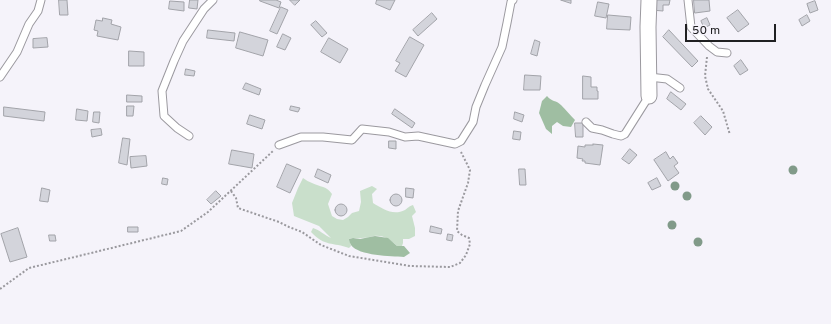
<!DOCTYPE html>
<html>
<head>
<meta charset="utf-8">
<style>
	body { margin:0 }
	#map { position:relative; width:831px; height:324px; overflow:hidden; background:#f5f3fa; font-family:Overpass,sans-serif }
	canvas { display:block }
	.scale { position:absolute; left:685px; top:24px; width:91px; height:18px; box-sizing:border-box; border:2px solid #202022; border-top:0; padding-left:5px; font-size:12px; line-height:14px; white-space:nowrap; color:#202022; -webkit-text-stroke:3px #f5f3fa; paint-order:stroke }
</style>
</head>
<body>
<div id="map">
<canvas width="831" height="324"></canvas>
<div class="scale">50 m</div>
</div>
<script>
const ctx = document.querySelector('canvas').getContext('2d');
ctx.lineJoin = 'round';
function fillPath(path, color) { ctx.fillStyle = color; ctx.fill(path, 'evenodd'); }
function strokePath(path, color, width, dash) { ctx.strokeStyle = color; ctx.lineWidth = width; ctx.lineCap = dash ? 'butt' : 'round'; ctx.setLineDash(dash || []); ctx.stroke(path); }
fillPath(new Path2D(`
	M 303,178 C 306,180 309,182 312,183 C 320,187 327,186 332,194 L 328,204 L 332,216 L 337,219 L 343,220 L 348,217 L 352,213 L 359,211 L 361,202 L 360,191 L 372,186 L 377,189 L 372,194 L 373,203 C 383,209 393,216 405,210 C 408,208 409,206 413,205 L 416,212 L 412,216 L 415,228 L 415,236 L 409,239 L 403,239 L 403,243 L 402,246 L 397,246 C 390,240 384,235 374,236 C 370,237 366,238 361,238 C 356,239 353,237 349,239 L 351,246 L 349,248 C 333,242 325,247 311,232 L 313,228 C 320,230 324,235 331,238 L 319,226 L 294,216 L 292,203 L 298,188 Z`), '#c9dfcb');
fillPath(new Path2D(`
	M 547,96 C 552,102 556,100 561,105 C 566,110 570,115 575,120 L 571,127 L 563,126 L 557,122 L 552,126 L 552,134 L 546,129 L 539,113 L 542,101 Z
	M 375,236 L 388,238 L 397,246 L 404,246 L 410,253 L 404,257 C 391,256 359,256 351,245 C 350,243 349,241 349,239 L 353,238 L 360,239 Z`), '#9fbea2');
const building = new Path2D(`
	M 59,0 L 67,0 L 68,15 L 60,15 Z
	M 190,0 L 198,0 L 197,9 L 189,8 Z
	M 260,0 L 276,0 L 281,2 L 279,8 L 260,1 Z
	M 290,0 L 300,0 L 295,5 Z
	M 377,0 L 395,0 L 390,10 L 376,4 Z
	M 561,0 L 571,0 L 571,3 Z
	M 652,0 L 670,0 L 669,5 L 663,5 L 663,11 L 651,10 Z
	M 694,0 L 709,0 L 710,11 L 695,13 Z
	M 170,1 L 184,2 L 184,11 L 169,9 Z
	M 815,1 L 818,10 L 810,13 L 807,4 Z
	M 598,2 L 609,4 L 606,18 L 595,16 Z
	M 281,7 L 288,10 L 277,34 L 270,31 Z
	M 738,10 L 749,24 L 738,32 L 727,18 Z
	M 432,13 L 437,19 L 418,36 L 413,30 Z
	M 608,15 L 631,17 L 630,30 L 607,29 Z
	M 807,15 L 810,21 L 802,26 L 799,20 Z
	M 103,18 L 112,20 L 111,24 L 121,27 L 118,40 L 97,36 L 98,31 L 94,30 L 96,20 L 102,21 Z
	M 707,18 L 710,25 L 704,28 L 701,21 Z
	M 316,21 L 327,33 L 322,37 L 311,25 Z
	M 208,30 L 235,33 L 234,41 L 207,38 Z
	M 669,30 L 698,61 L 692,67 L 663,37 Z
	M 240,32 L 268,40 L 263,56 L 236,48 Z
	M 283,34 L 291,38 L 285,50 L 277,47 Z
	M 410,37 L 424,45 L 406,77 L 395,71 L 400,63 L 396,61 Z
	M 47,38 L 48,47 L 33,48 L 33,39 Z
	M 329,38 L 348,49 L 340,63 L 321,52 Z
	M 535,40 L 540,42 L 537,56 L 531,54 Z
	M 129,51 L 144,52 L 144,66 L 129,66 Z
	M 741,60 L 748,70 L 740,75 L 734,66 Z
	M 186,69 L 195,71 L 194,76 L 185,75 Z
	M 525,75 L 541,76 L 540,90 L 524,90 Z
	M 583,76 L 591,77 L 591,87 L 597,87 L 597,91 L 598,91 L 598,99 L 583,99 Z
	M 246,83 L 261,89 L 259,95 L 243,89 Z
	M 671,92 L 686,104 L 681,110 L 667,99 Z
	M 127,95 L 142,96 L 142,102 L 127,102 Z
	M 127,106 L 134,106 L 133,116 L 127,116 Z
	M 291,106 L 300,108 L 298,112 L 290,110 Z
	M 4,107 L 45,112 L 44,121 L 4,116 Z
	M 77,109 L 88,111 L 87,121 L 76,120 Z
	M 395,109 L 415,123 L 412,128 L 392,114 Z
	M 94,112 L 100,112 L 99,123 L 93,122 Z
	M 515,112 L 524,115 L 522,122 L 514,119 Z
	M 250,115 L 265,120 L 262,129 L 247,124 Z
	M 701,116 L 712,127 L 705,135 L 694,123 Z
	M 575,123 L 583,123 L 583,137 L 576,137 Z
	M 101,129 L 102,135 L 92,137 L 91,130 Z
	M 514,131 L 521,132 L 520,140 L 513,139 Z
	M 123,138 L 130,139 L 127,165 L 119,163 Z
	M 389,141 L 396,141 L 396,149 L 389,148 Z
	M 593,144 L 603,145 L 600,165 L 585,163 L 585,161 L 582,161 L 583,159 L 577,158 L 578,146 L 585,147 L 585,145 L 593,145 Z
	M 630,149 L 637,155 L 629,164 L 622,159 Z
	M 232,150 L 254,154 L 252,168 L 229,164 Z
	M 666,152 L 670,159 L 673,156 L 678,163 L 674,166 L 679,173 L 668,181 L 654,160 Z
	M 146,156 L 147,166 L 131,168 L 130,157 Z
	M 287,164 L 301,170 L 290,193 L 277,187 Z
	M 318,169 L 331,175 L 328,183 L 315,177 Z
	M 519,169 L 525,169 L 526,185 L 520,185 Z
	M 163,178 L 168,179 L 167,185 L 162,184 Z
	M 657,178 L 661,186 L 652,190 L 648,183 Z
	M 42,188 L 50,190 L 48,202 L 40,201 Z
	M 406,188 L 414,189 L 413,198 L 406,197 Z
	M 216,191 L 221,196 L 211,204 L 207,200 Z
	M390 200a6 6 0 1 1 12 0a6 6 0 1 1-12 0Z
	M335 210a6 6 0 1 1 12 0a6 6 0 1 1-12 0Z
	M 431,226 L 442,229 L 441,234 L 430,232 Z
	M 128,227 L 138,227 L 138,232 L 128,232 Z
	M 18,228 L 27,257 L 10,262 L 1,234 Z
	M 448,234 L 453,235 L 452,241 L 447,240 Z
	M 49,235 L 55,235 L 56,241 L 50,241 Z`);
fillPath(building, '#d3d4db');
strokePath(building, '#a2a3a9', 1);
const service = new Path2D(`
	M 688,0 L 691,27 L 709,46 L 717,52 L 727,53
	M 0,77 L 17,52 L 29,24 L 38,11 L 41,0
	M 649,77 L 667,79 L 680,88
	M 586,122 L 592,128 L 602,130 L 613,134 L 621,136 L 625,134 L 649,96
	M 189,136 L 177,128 L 164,116 L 162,91 L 174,61 L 183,41 L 204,9 L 213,0
	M 279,145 L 301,137 L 323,137 L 352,140 L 362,129 L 389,132 L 405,137 L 418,136 L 455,144 L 461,141 L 473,122 L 476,107 L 485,85 L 502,47 L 507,23 L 511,2 L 513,0`);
const minor = new Path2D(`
	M 649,0 L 648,27 L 649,96`);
strokePath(service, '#9b999f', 9);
strokePath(minor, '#9b999f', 17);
strokePath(new Path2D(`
	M 707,57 L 705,76 L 708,89 L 723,111 L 730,135
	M 231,191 L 236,198 L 238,208 L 279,222 L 289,227 L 302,232 L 321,245 L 349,256 L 410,266 L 450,267 L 460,263 L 466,255 L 470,244 L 469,238 L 462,235 L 457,231 L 458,211 L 468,183 L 470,170 L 461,152
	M 0,289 L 29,268 L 87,254 L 181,231 L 208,212 L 273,151`), '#9a999e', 2, [2, 2]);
strokePath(service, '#fff', 7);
strokePath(minor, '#fff', 15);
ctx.fillStyle = '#819a89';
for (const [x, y] of [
	[793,170],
	[675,186],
	[687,196],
	[672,225],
	[698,242]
]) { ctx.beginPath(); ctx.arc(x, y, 4.5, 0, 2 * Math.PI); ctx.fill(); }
</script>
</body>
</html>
